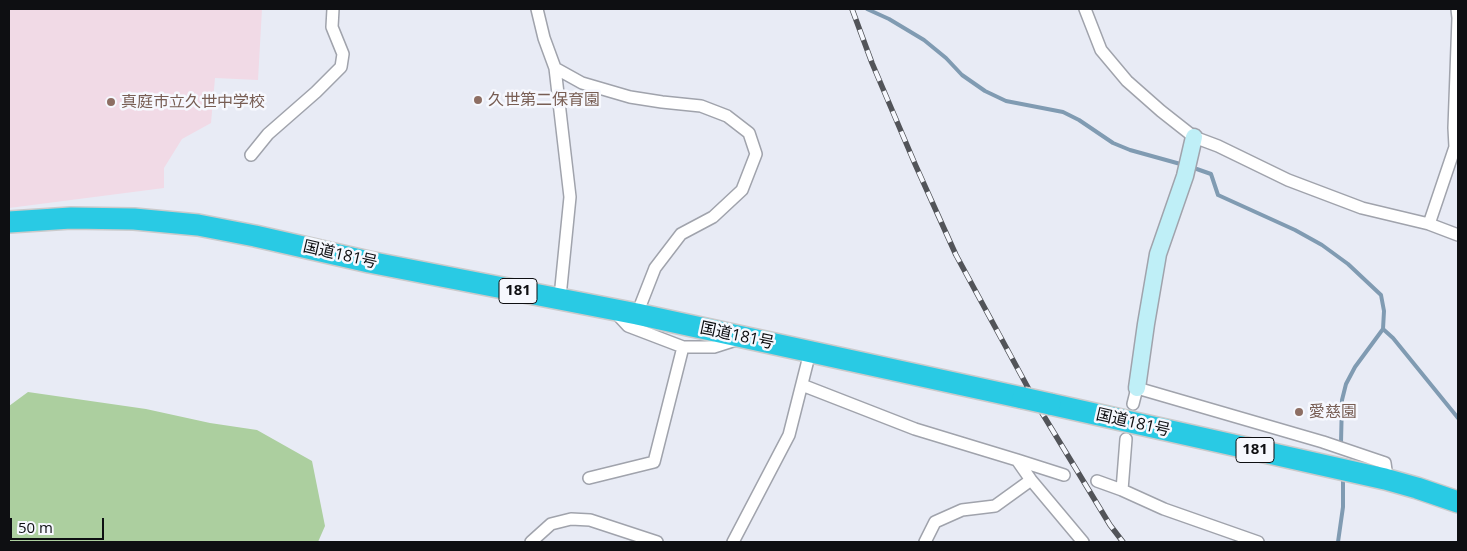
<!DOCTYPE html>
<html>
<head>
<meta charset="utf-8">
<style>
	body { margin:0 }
	#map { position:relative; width:1467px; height:551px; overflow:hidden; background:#e8ebf5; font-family:"Open Sans",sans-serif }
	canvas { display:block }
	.frame { position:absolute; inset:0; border:10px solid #0e0f12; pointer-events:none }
	.scale { position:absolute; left:10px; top:518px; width:94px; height:22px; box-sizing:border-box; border:2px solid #0e0f12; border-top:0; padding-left:6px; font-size:15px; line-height:18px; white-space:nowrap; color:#0e0f12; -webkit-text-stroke:4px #f6f8fe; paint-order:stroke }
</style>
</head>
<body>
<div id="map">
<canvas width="1467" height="551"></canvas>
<div class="frame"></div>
<div class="scale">50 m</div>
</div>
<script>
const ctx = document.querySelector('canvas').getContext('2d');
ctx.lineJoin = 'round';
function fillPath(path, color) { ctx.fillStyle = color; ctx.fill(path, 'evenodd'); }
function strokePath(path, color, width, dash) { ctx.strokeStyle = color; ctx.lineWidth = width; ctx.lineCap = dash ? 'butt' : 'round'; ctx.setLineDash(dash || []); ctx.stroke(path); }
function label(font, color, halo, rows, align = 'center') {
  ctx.font = font + ' "Open Sans","Noto Sans JP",sans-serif'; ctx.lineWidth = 5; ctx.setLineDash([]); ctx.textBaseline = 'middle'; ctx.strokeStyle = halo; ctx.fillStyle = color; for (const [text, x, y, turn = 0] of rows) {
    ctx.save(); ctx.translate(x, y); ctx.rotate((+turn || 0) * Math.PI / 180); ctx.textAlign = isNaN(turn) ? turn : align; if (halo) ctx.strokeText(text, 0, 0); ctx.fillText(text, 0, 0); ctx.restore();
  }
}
fillPath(new Path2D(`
	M 9,9 L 262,9 L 258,80 L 215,78 L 211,123 L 182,139 L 164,168 L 164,188 L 9,208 Z`), '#f1dae6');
fillPath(new Path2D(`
	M 28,392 L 146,409 L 210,423 L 257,430 L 312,461 L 325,526 L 318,542 L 9,542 L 9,406 Z`), '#accf9f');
strokePath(new Path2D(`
	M 867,9 L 889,19 L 924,40 L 946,58 L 962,75 L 985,91 L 1006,101 L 1063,112 L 1079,120 L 1113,143 L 1130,150 L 1184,165
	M 1191,167 L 1211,174 L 1218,195 L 1295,230 L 1322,245 L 1348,264 L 1381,295 L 1384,311 L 1383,329 L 1355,367 L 1346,384 L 1342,400 L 1341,443
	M 1383,329 L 1393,338 L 1458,418
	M 1338,542 L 1343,507 L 1343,480`), '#809bb2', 4);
const street = new Path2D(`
	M 537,9 L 544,38 L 555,68 L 570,197 L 561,287 L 559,299
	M 1085,9 L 1101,50 L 1127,81 L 1161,111 L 1194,137 L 1218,146 L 1288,180 L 1362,208 L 1429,224 L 1458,235
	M 555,68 L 582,83 L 630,97 L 662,102 L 701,106 L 727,116 L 749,133 L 756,154 L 742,190 L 713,217 L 681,234 L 655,268 L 637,314
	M 251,155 L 268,134 L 316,92 L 341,67 L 343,54 L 332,27 L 333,9
	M 1429,224 L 1455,147 L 1454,128 L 1458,18 L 1457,9
	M 616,313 L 628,326 L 683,347 L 714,347 L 739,339
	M 802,385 L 915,429 L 1017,460 L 1031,480 L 1083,542
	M 1133,404 L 1137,388 L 1323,442 L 1385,463 L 1386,470 L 1385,479
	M 1126,439 L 1122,490 L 1164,509 L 1258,542
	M 1017,460 L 1064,475
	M 589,478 L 654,462 L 683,347
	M 1097,481 L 1122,490
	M 531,542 L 551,524 L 571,519 L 590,520 L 657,542
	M 733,542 L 789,435 L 810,352
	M 925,542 L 935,522 L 962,510 L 995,506 L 1031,480`);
const secondary = new Path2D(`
	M 1137,388 L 1146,324 L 1158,254 L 1185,176 L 1194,137`);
const highway = new Path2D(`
	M 9,222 L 71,218 L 134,219 L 198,225 L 255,236 L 369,262 L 637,314 L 1023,398
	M 1050,404 L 1385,479 L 1417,488 L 1458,502`);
strokePath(street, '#a0a3ac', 14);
strokePath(secondary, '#a0a3ac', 19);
strokePath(highway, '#cacacb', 24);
strokePath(street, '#fff', 11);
strokePath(secondary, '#bfeff7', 16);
strokePath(highway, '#29cae4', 21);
const rail = new Path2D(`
	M 852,9 L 872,63 L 915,164 L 956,255 L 1039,408 L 1110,525 L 1123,542`);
strokePath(rail, '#525459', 5.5);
strokePath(rail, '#f6f8fe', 4, [11]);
const highwayBridge = new Path2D(`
	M 1023,398 L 1050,404`);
strokePath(highwayBridge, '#cacacb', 24, []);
strokePath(highwayBridge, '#29cae4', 21);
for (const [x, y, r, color] of [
	[478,100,5,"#8d6e63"],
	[111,102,5,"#8d6e63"],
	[1299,412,5,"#8d6e63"]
]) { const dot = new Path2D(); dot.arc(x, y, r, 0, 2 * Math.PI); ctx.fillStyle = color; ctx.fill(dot); strokePath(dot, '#f6f8fe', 2); }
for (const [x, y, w] of [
	[518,291,38],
	[1255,450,38]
]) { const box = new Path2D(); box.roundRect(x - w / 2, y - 12.5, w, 25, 4); ctx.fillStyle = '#f6f8fe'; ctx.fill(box); strokePath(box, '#0e0f12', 1); }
label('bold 15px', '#0e0f12', null, [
	["181",518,291],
	["181",1255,450]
]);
label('16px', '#785e54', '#f6f8fe', [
	["久世第二保育園",488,100],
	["真庭市立久世中学校",121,102],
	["愛慈園",1309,412]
], 'left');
label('16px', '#0e0f12', '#f6f8fe', [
	["国道181号",340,255,13],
	["国道181号",737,336,12],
	["国道181号",1133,423,13]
]);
</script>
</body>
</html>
